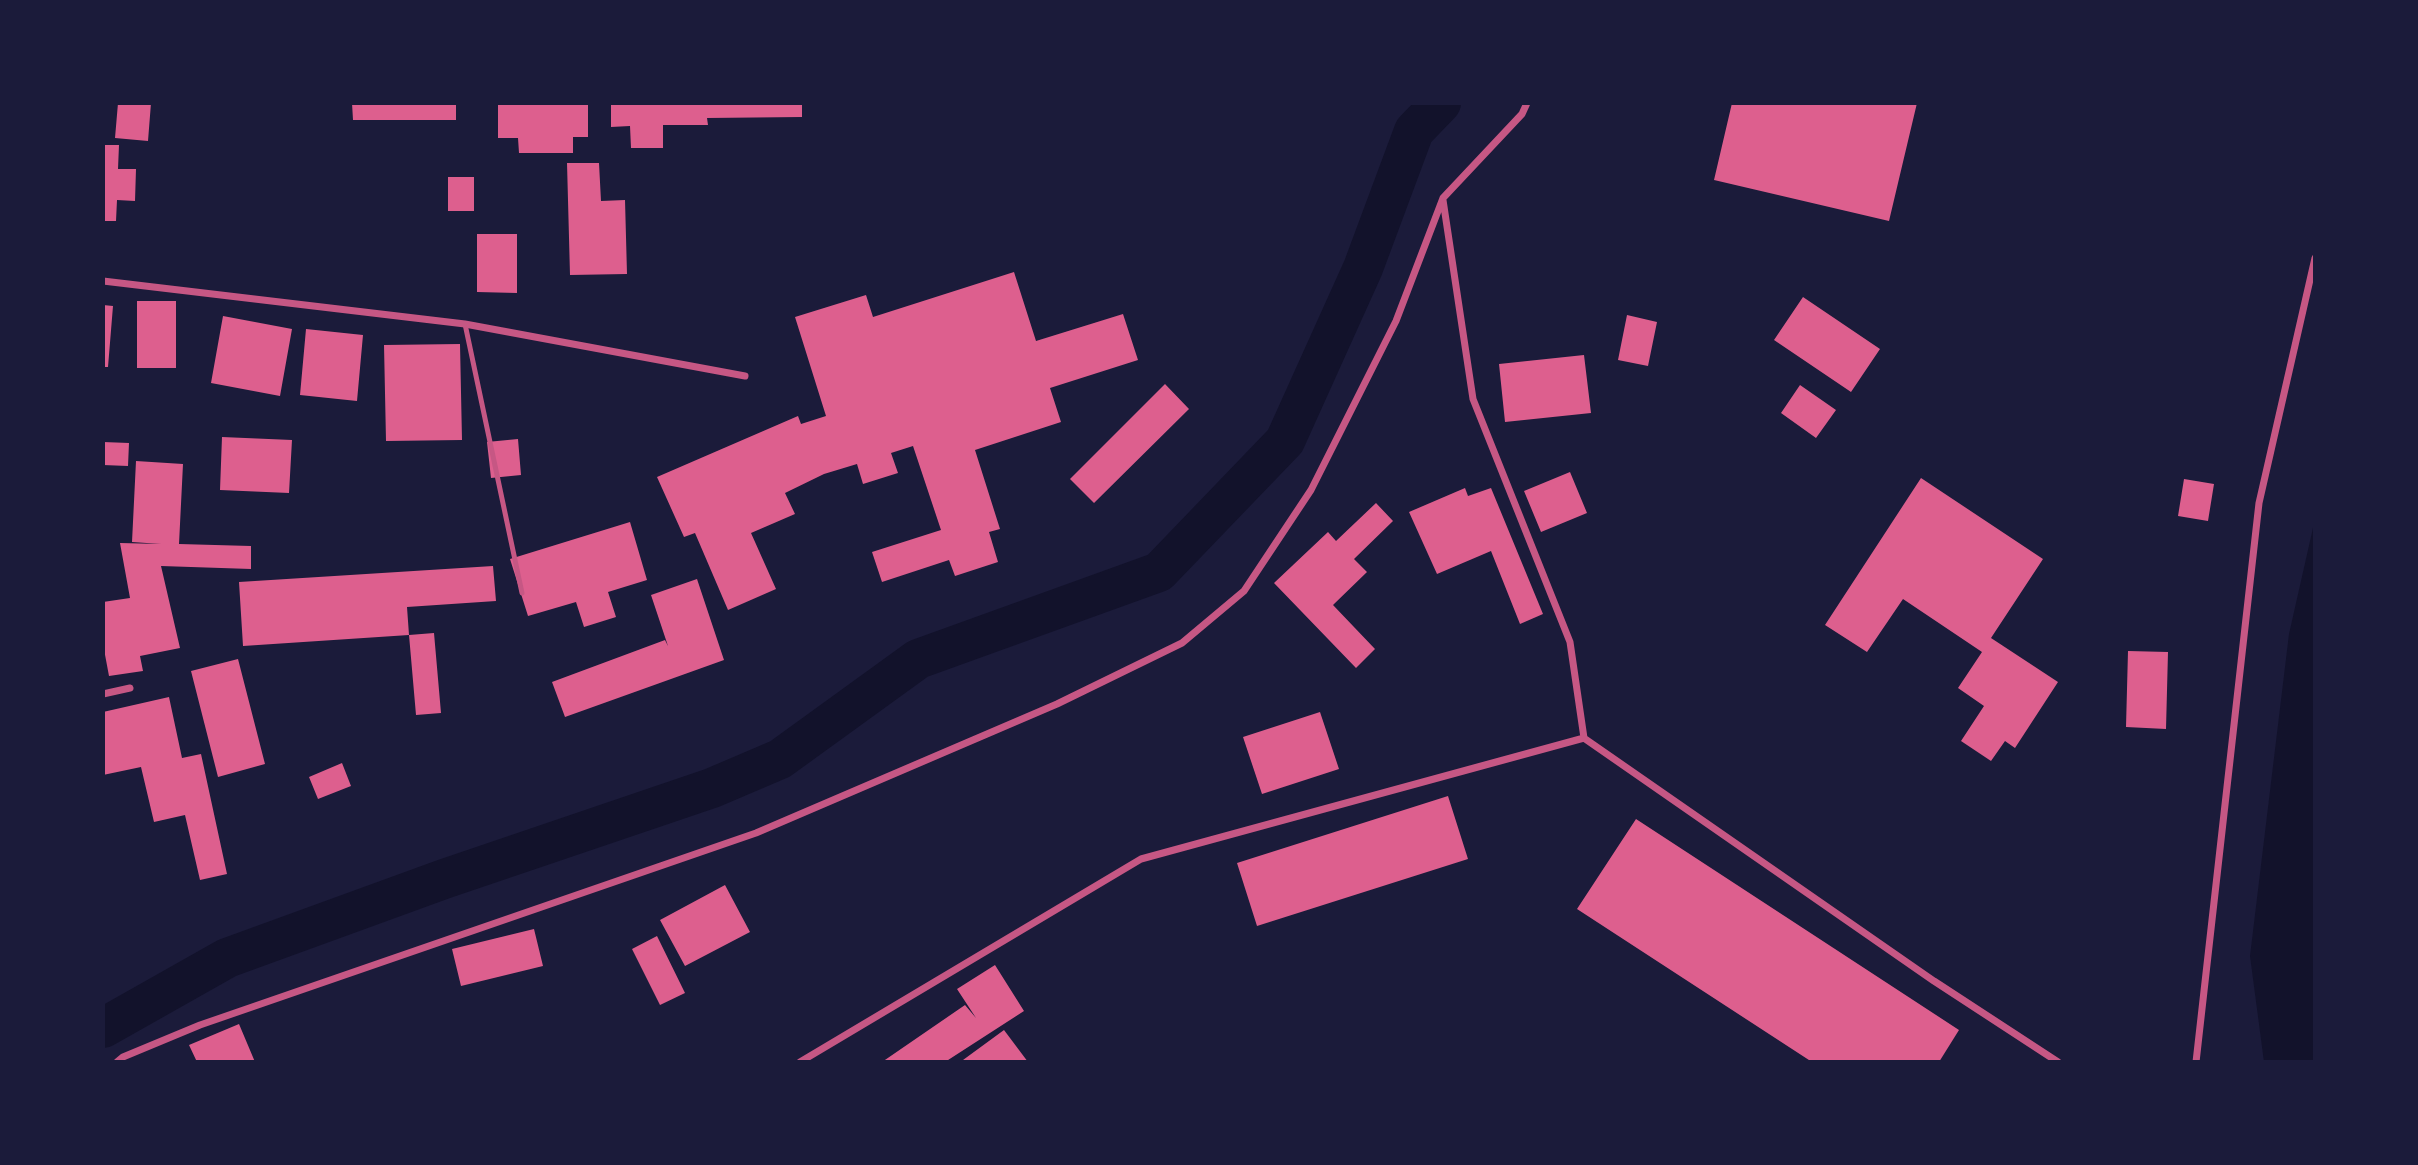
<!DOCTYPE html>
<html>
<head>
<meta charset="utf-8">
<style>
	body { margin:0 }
	#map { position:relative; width:2418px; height:1165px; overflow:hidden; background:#1b1b3a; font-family:Mulish,sans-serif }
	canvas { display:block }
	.frame { position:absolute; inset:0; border:105px solid #1b1b3a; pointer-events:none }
</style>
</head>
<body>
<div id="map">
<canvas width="2418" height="1165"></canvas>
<div class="frame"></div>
</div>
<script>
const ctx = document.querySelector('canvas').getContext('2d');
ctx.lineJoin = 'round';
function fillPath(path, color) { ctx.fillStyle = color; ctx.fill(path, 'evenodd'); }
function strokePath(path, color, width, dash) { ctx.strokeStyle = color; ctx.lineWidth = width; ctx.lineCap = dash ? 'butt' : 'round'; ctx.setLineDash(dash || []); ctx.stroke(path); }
fillPath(new Path2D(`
	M 2315,519 L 2315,1062 L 2264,1062 L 2250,956 L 2289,634 Z`), '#12122b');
strokePath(new Path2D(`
	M 103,1028 L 227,958 L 444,879 L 712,788 L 780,759 L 918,659 L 1159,572 L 1285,441 L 1363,268 L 1414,131 L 1441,103`), '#12122b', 40);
fillPath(new Path2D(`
	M 118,103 L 151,103 L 148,141 L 115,138 Z
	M 352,103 L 456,103 L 456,120 L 353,120 Z
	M 498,103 L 588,103 L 588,137 L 573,137 L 573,153 L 519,153 L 518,138 L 498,138 Z
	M 611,103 L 802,103 L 802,117 L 707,118 L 708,125 L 663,125 L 663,148 L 631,148 L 630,126 L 611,127 Z
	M 1732,103 L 1917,103 L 1889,221 L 1714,180 Z
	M 103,145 L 119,145 L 118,169 L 136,169 L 135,201 L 117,200 L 116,221 L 103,221 Z
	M 567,163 L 599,163 L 601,201 L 625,200 L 627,274 L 570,275 Z
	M 448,177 L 474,177 L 474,211 L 448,211 Z
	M 477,234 L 517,234 L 517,293 L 477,292 Z
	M 1014,272 L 1036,341 L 1123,314 L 1138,360 L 1050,388 L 1061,422 L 975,450 L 1000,529 L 989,532 L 998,562 L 955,576 L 949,560 L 882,582 L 872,552 L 941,530 L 913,446 L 891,453 L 898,473 L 863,484 L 857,464 L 824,474 L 785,493 L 795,514 L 751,533 L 776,589 L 728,610 L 695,533 L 684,537 L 657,477 L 798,416 L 801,424 L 826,416 L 795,317 L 866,295 L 873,317 Z
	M 1803,297 L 1880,349 L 1851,392 L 1774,340 Z
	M 137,301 L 176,301 L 176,368 L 137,368 Z
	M 103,305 L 113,306 L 108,367 L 103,367 Z
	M 1627,315 L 1657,322 L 1648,366 L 1618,360 Z
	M 223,316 L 292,329 L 280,396 L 211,383 Z
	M 306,329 L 363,335 L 357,401 L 300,395 Z
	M 460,344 L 462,440 L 386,441 L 384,345 Z
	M 1584,355 L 1591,413 L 1505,422 L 1499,364 Z
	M 1165,384 L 1189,409 L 1094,503 L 1070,479 Z
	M 1800,385 L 1836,410 L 1816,438 L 1781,413 Z
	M 222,437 L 292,440 L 289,493 L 220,490 Z
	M 518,439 L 521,475 L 491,478 L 487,442 Z
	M 103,442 L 129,443 L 128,466 L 103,465 Z
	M 136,461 L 183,464 L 179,544 L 251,546 L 251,569 L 161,566 L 180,648 L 140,656 L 143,671 L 109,676 L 103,644 L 103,602 L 130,598 L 120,543 L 161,544 L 132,542 Z
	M 1570,472 L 1587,513 L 1541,532 L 1524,491 Z
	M 1921,478 L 2043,559 L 1991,638 L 2058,682 L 2015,748 L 2005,741 L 1991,761 L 1961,741 L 1984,706 L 1958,688 L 1982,652 L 1903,599 L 1867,652 L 1825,625 Z
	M 2184,479 L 2214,484 L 2208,521 L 2178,516 Z
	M 1465,488 L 1468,496 L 1491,488 L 1543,614 L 1520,624 L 1491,551 L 1437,574 L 1409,512 Z
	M 1376,503 L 1393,521 L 1354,559 L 1367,572 L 1333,605 L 1375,649 L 1356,668 L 1274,583 L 1328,532 L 1336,541 Z
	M 630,522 L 647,580 L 608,592 L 616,617 L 584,627 L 576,602 L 528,616 L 510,559 Z
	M 493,566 L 496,601 L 407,607 L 409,635 L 243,646 L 239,582 Z
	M 697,579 L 724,660 L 565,717 L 552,682 L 665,640 L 668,646 L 651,595 Z
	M 434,633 L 441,713 L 416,715 L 409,635 Z
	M 2128,651 L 2168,652 L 2166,729 L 2126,727 Z
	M 238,659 L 265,764 L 218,777 L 191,671 Z
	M 169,697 L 182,758 L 201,754 L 227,874 L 200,880 L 185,815 L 154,822 L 141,767 L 103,775 L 103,712 Z
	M 1320,712 L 1339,769 L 1262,794 L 1243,737 Z
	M 342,763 L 351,786 L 318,799 L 309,777 Z
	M 1448,796 L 1468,859 L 1257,926 L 1237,863 Z
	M 1636,819 L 1959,1030 L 1939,1062 L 1812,1062 L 1577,909 Z
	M 725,885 L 750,932 L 685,966 L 660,920 Z
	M 534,929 L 543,966 L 461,986 L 452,949 Z
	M 657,936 L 685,993 L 660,1005 L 632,949 Z
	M 995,965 L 1024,1011 L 945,1062 L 882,1062 L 965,1005 L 976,1018 L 957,989 Z
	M 239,1024 L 255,1062 L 197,1062 L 189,1045 Z
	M 1004,1030 L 1028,1062 L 964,1062 L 963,1060 Z`), '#dd5f8e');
strokePath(new Path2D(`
	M 465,324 L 522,593`), '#c65784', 5);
strokePath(new Path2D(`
	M 1443,200 L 1473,399 L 1570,642 L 1584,738 L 1934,981 L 2058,1062
	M 103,281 L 465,324 L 745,376
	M 103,694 L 130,688
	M 117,1062 L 123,1057 L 200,1025 L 756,833 L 1057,704 L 1182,643 L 1244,591 L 1311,490 L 1396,321 L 1443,198 L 1522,114 L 1527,103
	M 800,1062 L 1141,859 L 1584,738
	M 2196,1062 L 2259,503 L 2315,258`), '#c65784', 7);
</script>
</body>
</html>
